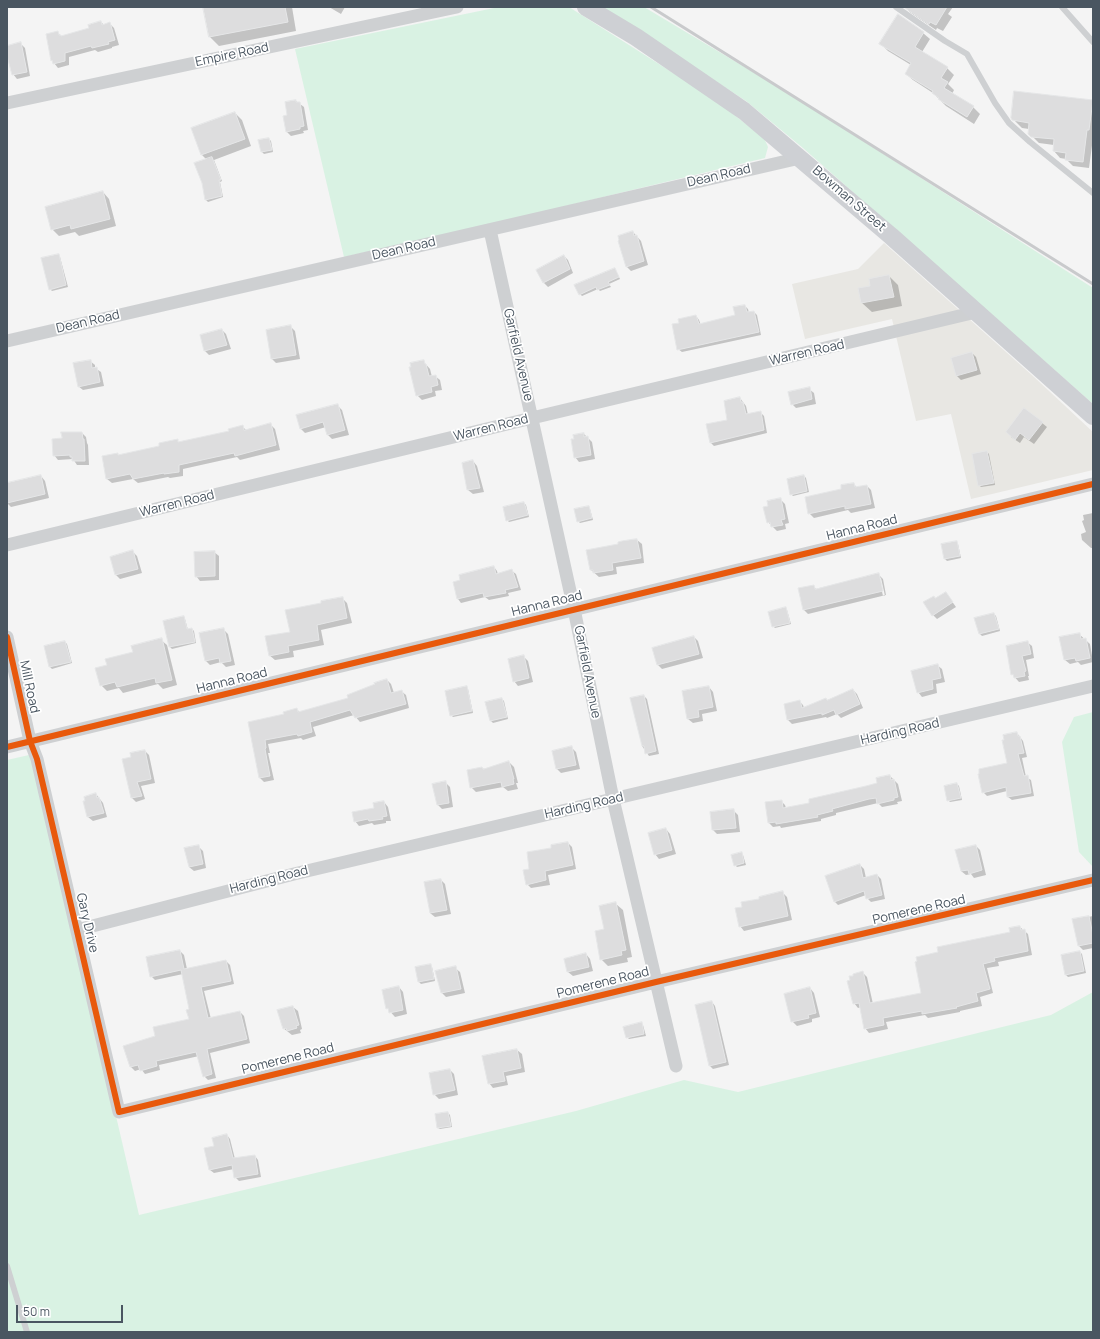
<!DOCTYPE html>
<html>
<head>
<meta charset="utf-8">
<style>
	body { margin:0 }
	#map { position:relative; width:1100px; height:1339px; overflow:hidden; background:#f4f4f4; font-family:Manrope,sans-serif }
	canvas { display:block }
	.frame { position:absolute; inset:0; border:8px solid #4a5661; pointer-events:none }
	.scale { position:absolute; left:16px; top:1305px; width:107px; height:18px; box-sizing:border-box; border:2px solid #4a5661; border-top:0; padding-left:5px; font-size:12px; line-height:14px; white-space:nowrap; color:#4a5661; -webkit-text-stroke:3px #fff; paint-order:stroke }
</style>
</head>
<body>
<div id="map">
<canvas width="1100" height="1339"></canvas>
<div class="frame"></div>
<div class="scale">50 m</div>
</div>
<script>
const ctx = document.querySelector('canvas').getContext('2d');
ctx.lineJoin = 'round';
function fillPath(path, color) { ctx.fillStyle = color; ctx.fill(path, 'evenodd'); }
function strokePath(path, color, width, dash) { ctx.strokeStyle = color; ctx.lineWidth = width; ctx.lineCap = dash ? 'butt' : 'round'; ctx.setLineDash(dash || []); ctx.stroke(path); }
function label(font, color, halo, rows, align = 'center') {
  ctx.font = font + ' Manrope,sans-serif'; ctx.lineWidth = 3.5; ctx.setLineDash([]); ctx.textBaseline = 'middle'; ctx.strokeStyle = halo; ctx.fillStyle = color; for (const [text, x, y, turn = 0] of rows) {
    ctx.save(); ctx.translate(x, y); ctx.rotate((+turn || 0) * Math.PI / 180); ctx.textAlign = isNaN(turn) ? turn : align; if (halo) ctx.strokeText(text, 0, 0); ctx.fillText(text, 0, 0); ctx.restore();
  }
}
fillPath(new Path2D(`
	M 884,243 L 1034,377 L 1093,432 L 1093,470 L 971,499 L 951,414 L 916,421 L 892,319 L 805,339 L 792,284 L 858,269 Z`), '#e8e7e3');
fillPath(new Path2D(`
	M 499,7 L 569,7 L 711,97 L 764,138 L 768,147 L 765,158 L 483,226 L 344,257 L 295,49 Z
	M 601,7 L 644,7 L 793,96 L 1093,288 L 1093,404 L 803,148 L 746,101 Z
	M 1093,712 L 1093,867 L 1079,852 L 1062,742 L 1074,717 Z
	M 29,755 L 34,763 L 139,1215 L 576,1111 L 684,1080 L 738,1092 L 1051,1015 L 1093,992 L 1093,1332 L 7,1332 L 7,760 Z`), '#d9f2e3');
fillPath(new Path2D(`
	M 204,7 L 292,7 L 296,31 L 219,46 L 210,37 Z
	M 329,7 L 345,7 L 341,14 Z
	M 905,7 L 953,7 L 948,14 L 952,17 L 943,31 L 937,28 L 936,30 L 911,13 Z
	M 101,22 L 104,25 L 110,24 L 114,28 L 119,45 L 112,47 L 112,48 L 98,52 L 95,50 L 69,57 L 69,65 L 58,68 L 54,63 L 52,60 L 58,33 L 62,37 L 90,29 Z
	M 923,33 L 930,39 L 922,52 L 947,68 L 954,75 L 948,84 L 954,90 L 952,94 L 973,107 L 980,114 L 974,124 L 946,106 L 933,93 L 913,80 L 906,74 L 911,65 L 888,51 L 881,44 Z
	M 21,44 L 25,48 L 30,76 L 17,79 L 13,74 L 7,47 Z
	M 296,101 L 304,107 L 308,130 L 303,131 L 304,133 L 291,136 L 286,131 L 288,116 Z
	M 1092,101 L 1093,138 L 1089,168 L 1073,166 L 1066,159 L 1060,158 L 1054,151 L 1054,145 L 1039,143 L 1029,133 L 1029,129 L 1022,128 L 1012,118 Z
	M 235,113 L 242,120 L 251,146 L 214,160 L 222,181 L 220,182 L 223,197 L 208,202 L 206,200 L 203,182 L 207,160 L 202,155 L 193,129 Z
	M 269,139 L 271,141 L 273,152 L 264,154 L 262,152 Z
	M 103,192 L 109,199 L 116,226 L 79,236 L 75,232 L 59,236 L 52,229 Z
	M 633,232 L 641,241 L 648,265 L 631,271 L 626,266 Z
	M 58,255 L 60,257 L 68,287 L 52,291 L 50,289 Z
	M 564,256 L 568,260 L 573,273 L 548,287 L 544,283 L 537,271 Z
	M 615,269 L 620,279 L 609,284 L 611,287 L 600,291 L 598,289 L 582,296 L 580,294 Z
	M 889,276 L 898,285 L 902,306 L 872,312 L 862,303 L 872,287 Z
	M 745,306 L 748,309 L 749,313 L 754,312 L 757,315 L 761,335 L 682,352 L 678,349 L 680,323 L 696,316 L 699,320 L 701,325 L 736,316 Z
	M 290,326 L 295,331 L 300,359 L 276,363 L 272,359 Z
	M 222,330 L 226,334 L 231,349 L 209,355 L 205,351 L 201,336 Z
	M 972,353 L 976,357 L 981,374 L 961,380 L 956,375 Z
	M 90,361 L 95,365 L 95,368 L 101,372 L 104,386 L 83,390 L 78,386 Z
	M 423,361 L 430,369 L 432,377 L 435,376 L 440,380 L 442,390 L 435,391 L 436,396 L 422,400 L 417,395 Z
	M 809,389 L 814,393 L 816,404 L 796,408 L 792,404 Z
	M 740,398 L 746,406 L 748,415 L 760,412 L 764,416 L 767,433 L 714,446 L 711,443 L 728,420 Z
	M 337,405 L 342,410 L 349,435 L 332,439 L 328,435 L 326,427 L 305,433 L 301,429 Z
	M 1025,409 L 1047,427 L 1034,444 L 1024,437 L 1020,443 L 1011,437 Z
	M 270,424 L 275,429 L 280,450 L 240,460 L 237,457 L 183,469 L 183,476 L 170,478 L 168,477 L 138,483 L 133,479 L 112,483 L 107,479 L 103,457 L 117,454 L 119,456 L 160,447 L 177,441 L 179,443 L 230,432 L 242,426 L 247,431 Z
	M 82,433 L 86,437 L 87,443 L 88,445 L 89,465 L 77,465 L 73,459 L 58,460 L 54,455 L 63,439 Z
	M 584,434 L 592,442 L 595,459 L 579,462 L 575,457 L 575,439 Z
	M 987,452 L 989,454 L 995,485 L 981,487 L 979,485 Z
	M 473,461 L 477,466 L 484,492 L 473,494 L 468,490 L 463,464 Z
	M 41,476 L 45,481 L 49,498 L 11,507 L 7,503 L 7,484 Z
	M 804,476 L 806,478 L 809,492 L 793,496 L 791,494 Z
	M 854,484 L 857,488 L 867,486 L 871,490 L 875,508 L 851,513 L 848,510 L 814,518 L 809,513 L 842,490 Z
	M 780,499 L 785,504 L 789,523 L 785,524 L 786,529 L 777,531 L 768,522 L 769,507 Z
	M 524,503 L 526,505 L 529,517 L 509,522 L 507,520 Z
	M 588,507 L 590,509 L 593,520 L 580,523 L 578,521 Z
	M 1093,513 L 1093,548 L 1091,548 L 1082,540 L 1081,534 L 1086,532 L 1082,521 L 1084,520 L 1083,515 Z
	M 637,540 L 642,544 L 644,563 L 616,567 L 617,574 L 599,577 L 591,570 L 619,545 Z
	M 956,542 L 958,544 L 961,558 L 947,561 L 945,559 Z
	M 132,551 L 137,556 L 142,573 L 120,579 L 116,575 Z
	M 214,552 L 219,556 L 219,580 L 200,581 L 196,576 Z
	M 494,567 L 497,571 L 498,575 L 512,571 L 516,574 L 521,590 L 508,593 L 509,596 L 489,600 L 485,597 L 461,603 L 458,599 L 454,583 Z
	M 878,574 L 883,579 L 886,595 L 808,614 L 804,610 L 799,589 L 813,586 L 817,590 ZM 879,578 L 881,578 L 885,596 L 883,596 Z
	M 946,593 L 956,607 L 937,619 L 933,615 L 936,599 Z
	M 342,598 L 347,603 L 352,623 L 321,630 L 324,645 L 293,651 L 294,657 L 275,660 L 269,655 L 291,632 L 322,604 Z
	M 785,609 L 787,610 L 791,624 L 775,628 L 773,626 Z
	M 994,614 L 996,616 L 1000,631 L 982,636 L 980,634 L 976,618 Z
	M 184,617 L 185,619 L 188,630 L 192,629 L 194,631 L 196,643 L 172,649 L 170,647 Z
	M 223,629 L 228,634 L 235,665 L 226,667 L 221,662 L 210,665 L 205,660 Z
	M 1079,634 L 1090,644 L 1093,662 L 1081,665 L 1078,662 L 1070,664 L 1065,660 Z
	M 694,637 L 698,641 L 703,658 L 662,669 L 658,665 L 653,648 Z
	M 161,640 L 167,645 L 177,685 L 163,689 L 158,684 L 123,693 L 119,688 L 107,691 L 101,685 L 108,666 Z
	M 65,642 L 67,644 L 72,663 L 52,669 L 50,667 Z
	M 1027,642 L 1032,646 L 1034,658 L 1026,660 L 1029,676 L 1028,676 L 1029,680 L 1019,682 L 1012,674 Z
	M 524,657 L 528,661 L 533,682 L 518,686 L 514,681 Z
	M 937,665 L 942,669 L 945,682 L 936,684 L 937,693 L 922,697 L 918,692 Z
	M 387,680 L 391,684 L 394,693 L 401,691 L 406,695 L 409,708 L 360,722 L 354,715 L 313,727 L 316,736 L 303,740 L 301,738 L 268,744 L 270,753 L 268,753 L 274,780 L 264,782 L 260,778 L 249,723 L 285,715 L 296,709 L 300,712 L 349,698 Z
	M 466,687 L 468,689 L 473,713 L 453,717 L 451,715 Z
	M 709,687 L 713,692 L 717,711 L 702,714 L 703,721 L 693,723 L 688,719 Z
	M 853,690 L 857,694 L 863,708 L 841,718 L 837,714 L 827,718 L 826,717 L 792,724 L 788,720 L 785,704 L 799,701 L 803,705 L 804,708 L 827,701 Z
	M 644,696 L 647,699 L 659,754 L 649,756 L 642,746 Z
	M 502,699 L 504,701 L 508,719 L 493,723 L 491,721 Z
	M 1017,733 L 1023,741 L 1027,757 L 1022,758 L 1026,777 L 1031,780 L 1034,796 L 1012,800 L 1008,797 L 1007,791 L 987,796 L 983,792 L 979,770 L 1008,764 Z
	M 571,747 L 576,752 L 580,769 L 561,773 L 557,769 L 553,752 Z
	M 145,751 L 149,755 L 155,783 L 141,786 L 145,799 L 136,802 L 132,798 L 123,760 L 132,758 Z
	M 509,762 L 514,767 L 518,783 L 516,783 L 518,789 L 508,791 L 503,787 L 476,792 L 471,787 L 482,768 L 484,769 Z
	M 890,776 L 898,784 L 902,801 L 897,802 L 898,804 L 882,807 L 878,803 L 836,813 L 836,815 L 821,819 L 821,821 L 781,828 L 780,826 L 773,827 L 769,823 L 781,801 L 785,805 L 786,808 L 811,803 L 878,783 Z
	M 445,782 L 450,787 L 453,807 L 442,809 L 438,805 L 433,785 Z
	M 957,784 L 959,786 L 962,800 L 950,802 L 948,800 Z
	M 96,794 L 103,803 L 107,817 L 93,821 L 88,817 L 84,802 Z
	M 384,802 L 388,807 L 391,821 L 386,821 L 386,823 L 374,825 L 372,823 L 359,826 L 355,821 Z
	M 733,810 L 738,815 L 740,832 L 717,834 L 713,830 L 711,813 Z
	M 666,829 L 670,834 L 676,854 L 659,859 L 655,854 Z
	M 568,843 L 572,847 L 576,869 L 548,875 L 550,885 L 531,888 L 527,884 L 530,869 L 552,849 Z
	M 198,846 L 203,851 L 206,868 L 194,871 L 189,867 Z
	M 976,846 L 980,850 L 986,875 L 974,878 L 971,874 L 966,875 L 961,871 L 956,850 Z
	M 741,853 L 743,855 L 746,865 L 737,867 L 735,865 Z
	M 860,865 L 864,869 L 866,878 L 877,875 L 881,879 L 885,899 L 871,902 L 867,898 L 866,895 L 838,905 L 834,901 Z
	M 441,880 L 445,884 L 451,914 L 435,917 L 430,913 Z
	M 782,892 L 787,897 L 792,920 L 744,931 L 740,926 L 760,900 Z
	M 616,904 L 623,910 L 632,957 L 627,958 L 628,962 L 608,966 L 601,959 L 605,930 Z
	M 1093,916 L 1093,948 L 1083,950 L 1079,946 L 1073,920 Z
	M 1020,927 L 1028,934 L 1032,955 L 998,962 L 999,966 L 987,968 L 993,993 L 980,997 L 982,1006 L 960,1011 L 960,1012 L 928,1018 L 925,1015 L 886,1022 L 888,1029 L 869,1033 L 865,1028 L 861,1007 L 858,1008 L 854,1003 L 863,973 L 867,977 L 873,1004 L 922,994 Z
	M 180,951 L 184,955 L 187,969 L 226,961 L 230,965 L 234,984 L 204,991 L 211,1019 L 240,1012 L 244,1016 L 250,1043 L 210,1053 L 216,1078 L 208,1080 L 204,1076 L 199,1056 L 159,1065 L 160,1070 L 145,1074 L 141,1069 L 135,1071 L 131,1067 L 125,1046 L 156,1037 L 190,1020 L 190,1010 L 183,974 L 155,980 L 151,976 Z
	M 1080,952 L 1082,954 L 1086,973 L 1068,977 L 1066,975 L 1062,956 Z
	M 586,954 L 590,959 L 593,971 L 573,976 L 568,972 L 565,959 Z
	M 430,965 L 432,967 L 435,981 L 421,984 L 419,982 L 416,968 Z
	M 455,968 L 460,972 L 465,993 L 446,997 L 442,993 L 437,972 Z
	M 399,987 L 403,992 L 407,1014 L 395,1017 L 387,1008 Z
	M 810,988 L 814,993 L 820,1017 L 812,1019 L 812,1022 L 797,1026 L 792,1021 Z
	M 712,1002 L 715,1006 L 729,1065 L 713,1069 L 710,1066 Z
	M 293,1007 L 298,1011 L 302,1029 L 300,1030 L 301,1033 L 292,1035 L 283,1028 Z
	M 641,1024 L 643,1025 L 646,1036 L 629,1039 L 627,1037 Z
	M 517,1050 L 522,1054 L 525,1072 L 506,1076 L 508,1085 L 493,1088 L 489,1083 Z
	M 450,1070 L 454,1074 L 458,1095 L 439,1099 L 434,1094 Z
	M 448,1113 L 450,1115 L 452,1127 L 440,1129 L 438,1128 Z
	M 227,1135 L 230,1139 L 235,1159 L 255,1156 L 258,1160 L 261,1177 L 239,1181 L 235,1177 L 234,1169 L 214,1173 L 210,1170 L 215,1146 Z`), '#0003');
const building = new Path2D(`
	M 203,7 L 285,7 L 288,22 L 209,37 Z
	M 904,7 L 947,7 L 936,25 L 930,22 L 929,24 Z
	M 898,14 L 924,32 L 915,47 L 948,67 L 941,78 L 948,82 L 944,88 L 974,106 L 967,117 L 938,99 L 939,98 L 932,93 L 933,91 L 905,74 L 911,63 L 879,44 Z
	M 101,21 L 102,25 L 110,22 L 115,40 L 108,42 L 109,44 L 92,48 L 91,46 L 65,53 L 65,61 L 53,64 L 52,60 L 51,61 L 46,34 L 58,31 L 59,35 L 61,35 L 61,36 L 89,28 L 88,25 Z
	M 21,42 L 27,72 L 12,75 L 7,56 L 7,46 Z
	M 1014,91 L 1093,100 L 1089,130 L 1087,130 L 1083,162 L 1065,160 L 1066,153 L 1053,151 L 1054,139 L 1031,137 L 1028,134 L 1029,123 L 1012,120 L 1011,118 Z
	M 296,100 L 296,102 L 300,102 L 304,126 L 300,127 L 300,129 L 286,132 L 283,116 L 287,115 L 285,102 Z
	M 235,112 L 245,139 L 201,155 L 191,128 Z
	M 269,138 L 272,150 L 261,152 L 258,140 Z
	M 212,157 L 221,180 L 219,180 L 222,196 L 205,200 L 202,183 L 194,163 Z
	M 103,191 L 110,219 L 71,229 L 70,225 L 51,230 L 45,207 Z
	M 633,231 L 634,236 L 637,235 L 644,261 L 626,267 L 618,241 L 619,240 L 618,236 Z
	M 59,254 L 66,285 L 49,290 L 41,258 Z
	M 564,255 L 570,269 L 543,283 L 536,270 Z
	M 615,268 L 619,277 L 608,282 L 610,285 L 597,290 L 596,287 L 579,295 L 574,285 Z
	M 889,275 L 894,297 L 861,303 L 858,288 L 870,286 L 869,279 Z
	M 745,305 L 747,312 L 754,311 L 759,332 L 677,350 L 672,324 L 679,323 L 678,319 L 696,315 L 699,324 L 735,315 L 733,307 Z
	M 291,325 L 296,355 L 271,359 L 266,330 Z
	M 222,329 L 227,345 L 204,351 L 200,335 Z
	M 972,352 L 977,370 L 956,376 L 951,358 Z
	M 91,360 L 92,368 L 97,367 L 100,382 L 78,387 L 73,363 Z
	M 424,360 L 425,364 L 426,364 L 429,376 L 436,375 L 438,385 L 431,387 L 432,392 L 416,396 L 409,367 L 411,367 L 410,363 Z
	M 810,387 L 812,399 L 791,405 L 788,392 Z
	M 740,397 L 741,402 L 743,402 L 746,414 L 761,411 L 764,430 L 710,443 L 706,424 L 727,420 L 724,401 Z
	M 338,404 L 345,430 L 327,435 L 323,422 L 300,429 L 296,415 Z
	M 1024,408 L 1043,422 L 1029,440 L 1020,433 L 1015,440 L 1006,432 Z
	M 271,423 L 276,445 L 235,456 L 234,453 L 179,465 L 179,472 L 164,474 L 164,473 L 133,479 L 130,474 L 106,479 L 102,456 L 118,453 L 118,455 L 159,446 L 159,443 L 178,439 L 178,442 L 229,431 L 228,429 L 243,425 L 244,430 Z
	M 61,432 L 82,432 L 83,439 L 84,439 L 85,461 L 72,461 L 72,457 L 70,457 L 70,455 L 53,456 L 52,439 L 62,438 Z
	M 584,433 L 584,437 L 588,436 L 591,455 L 574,458 L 571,439 L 574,439 L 573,435 Z
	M 987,451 L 994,483 L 978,486 L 972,454 Z
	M 473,460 L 480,488 L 467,490 L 462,463 Z
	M 41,475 L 45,494 L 7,503 L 7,483 Z
	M 804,475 L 807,491 L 790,495 L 787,479 Z
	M 854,483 L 855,487 L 867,485 L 871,504 L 845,509 L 845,506 L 808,514 L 805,497 L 841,489 L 841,485 Z
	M 781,498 L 785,519 L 781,520 L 783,525 L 771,527 L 770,522 L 767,523 L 763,507 L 768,506 L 767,501 Z
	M 524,502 L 528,515 L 506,521 L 503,507 Z
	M 589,506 L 592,518 L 577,522 L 574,509 Z
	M 637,539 L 641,558 L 612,563 L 613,570 L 593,573 L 593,570 L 590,570 L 586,550 L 618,544 L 618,542 L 622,541 Z
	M 957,541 L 960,556 L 944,559 L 941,544 Z
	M 133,550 L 138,569 L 115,575 L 110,557 Z
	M 215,551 L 215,576 L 195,577 L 194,552 Z
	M 494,566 L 496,574 L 512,569 L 518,587 L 505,590 L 506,593 L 484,597 L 483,593 L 457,599 L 453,582 L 460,580 L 459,575 Z
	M 879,573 L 883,591 L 803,610 L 798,588 L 814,585 L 815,589 Z
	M 946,592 L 953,602 L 932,616 L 923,602 L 934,596 L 935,598 Z
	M 343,597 L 347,618 L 317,625 L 319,640 L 288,646 L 289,652 L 269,656 L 265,636 L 290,632 L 285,610 L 321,603 L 321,601 Z
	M 786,607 L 790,623 L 772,627 L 768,612 Z
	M 994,613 L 999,629 L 979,634 L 974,618 Z
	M 184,616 L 187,629 L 192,628 L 195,642 L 169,647 L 163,621 Z
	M 224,628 L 231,661 L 220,663 L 219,658 L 205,661 L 199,633 Z
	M 1080,633 L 1081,639 L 1086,638 L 1090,658 L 1076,661 L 1075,658 L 1064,660 L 1059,637 Z
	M 694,636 L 699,654 L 657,665 L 652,648 Z
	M 162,638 L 172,680 L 156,683 L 155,678 L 117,687 L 115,682 L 100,686 L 95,668 L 107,665 L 105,659 L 133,652 L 131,646 Z
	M 65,641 L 71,662 L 49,667 L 44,646 Z
	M 1028,641 L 1031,654 L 1022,656 L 1026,671 L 1024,672 L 1025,676 L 1014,678 L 1013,674 L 1011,675 L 1006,646 Z
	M 524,655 L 529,678 L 513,682 L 508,659 Z
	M 938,664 L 941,678 L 932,680 L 933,689 L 917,693 L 911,671 Z
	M 387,679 L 391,693 L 402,690 L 406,704 L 355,718 L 350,710 L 310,722 L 312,732 L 298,736 L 297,734 L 265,740 L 266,748 L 265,749 L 270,776 L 259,778 L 248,722 L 284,714 L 283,712 L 297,708 L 298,712 L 348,698 L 347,695 L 375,684 L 374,683 Z
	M 467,686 L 472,711 L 450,716 L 445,691 Z
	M 709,686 L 713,707 L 698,710 L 699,717 L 687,719 L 682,691 Z
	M 853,689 L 860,704 L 849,709 L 836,715 L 834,710 L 822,715 L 822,713 L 787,720 L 784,704 L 800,700 L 802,708 L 826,698 L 827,700 Z
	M 644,695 L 656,751 L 645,754 L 644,746 L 642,746 L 630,698 Z
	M 502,698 L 507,717 L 490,721 L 485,702 Z
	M 1017,732 L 1018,736 L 1020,736 L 1024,753 L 1018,754 L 1024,776 L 1028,775 L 1031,793 L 1007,797 L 1006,787 L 982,793 L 978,774 L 979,774 L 979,769 L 1007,763 L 1002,740 L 1004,740 L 1003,735 Z
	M 572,746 L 576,765 L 556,769 L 552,751 Z
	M 145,750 L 151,779 L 137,782 L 142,796 L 131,798 L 122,759 L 131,757 L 130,753 Z
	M 509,761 L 514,779 L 513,779 L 514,784 L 502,787 L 501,782 L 470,788 L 467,770 L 482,767 L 483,769 Z
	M 890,775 L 891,780 L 894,779 L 898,797 L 894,798 L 894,800 L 877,804 L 876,798 L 869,799 L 832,809 L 833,811 L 817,815 L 818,817 L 776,824 L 776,822 L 768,823 L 765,802 L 782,800 L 783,808 L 809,803 L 809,799 L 866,786 L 877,783 L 876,778 Z
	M 446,781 L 449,803 L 437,805 L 432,784 Z
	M 957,783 L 961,798 L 947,801 L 944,786 Z
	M 96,793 L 97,798 L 99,797 L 104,813 L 87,817 L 83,801 L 85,801 L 84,797 Z
	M 384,801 L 387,816 L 382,817 L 383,819 L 369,821 L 368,819 L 354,822 L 352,812 L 374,808 L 373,803 Z
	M 734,809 L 736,828 L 712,830 L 710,812 Z
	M 666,828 L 672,850 L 654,855 L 648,833 Z
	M 568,842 L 573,865 L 545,871 L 546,880 L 526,885 L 523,870 L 529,869 L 527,852 L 551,848 L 551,845 Z
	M 199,845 L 203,864 L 189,867 L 184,848 Z
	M 976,845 L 982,870 L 969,874 L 968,870 L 961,871 L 955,850 Z
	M 742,852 L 744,863 L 734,866 L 731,855 Z
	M 860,864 L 863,878 L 877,874 L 882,895 L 866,899 L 864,891 L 834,902 L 825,876 Z
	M 441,879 L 447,910 L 430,913 L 424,882 Z
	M 783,891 L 788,916 L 739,927 L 735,908 L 742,907 L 741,902 L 759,899 L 759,897 Z
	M 616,902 L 626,950 L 621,951 L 622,955 L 600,960 L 595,931 L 604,929 L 599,906 Z
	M 1089,916 L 1093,935 L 1093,943 L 1078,946 L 1072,919 Z
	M 1020,926 L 1021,930 L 1025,929 L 1028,951 L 994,958 L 995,961 L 983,964 L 990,989 L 976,993 L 978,1001 L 956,1007 L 957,1008 L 922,1014 L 922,1011 L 883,1018 L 884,1025 L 864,1029 L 859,1003 L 853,1004 L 847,981 L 850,980 L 849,976 L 853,976 L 853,974 L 863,971 L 870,1003 L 921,993 L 915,962 L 917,961 L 916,957 L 938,952 L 937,947 L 1010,932 L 1009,928 Z
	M 180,950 L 184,969 L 226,960 L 231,981 L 201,987 L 208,1018 L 240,1011 L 247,1039 L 207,1049 L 212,1074 L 203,1077 L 196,1052 L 156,1061 L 157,1066 L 140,1071 L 138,1065 L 130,1067 L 123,1046 L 155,1036 L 153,1027 L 189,1019 L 186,1010 L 189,1009 L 181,970 L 150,977 L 146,957 Z
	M 1080,951 L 1084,971 L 1065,975 L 1061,955 Z
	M 586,953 L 589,967 L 567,972 L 564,959 Z
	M 431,964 L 434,979 L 418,982 L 415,967 Z
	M 456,966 L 461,989 L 441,993 L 435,971 Z
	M 399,986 L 403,1010 L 389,1013 L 388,1008 L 386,1009 L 382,990 Z
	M 810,987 L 816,1013 L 808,1015 L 809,1018 L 791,1022 L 784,994 Z
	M 712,1001 L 726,1062 L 709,1066 L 695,1005 Z
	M 293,1006 L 299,1025 L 296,1026 L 297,1028 L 287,1031 L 286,1028 L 283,1029 L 277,1010 Z
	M 642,1022 L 644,1034 L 626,1038 L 623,1027 Z
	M 517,1049 L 521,1068 L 503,1072 L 505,1081 L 488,1084 L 482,1056 Z
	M 450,1069 L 455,1090 L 433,1095 L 429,1073 Z
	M 448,1112 L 451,1126 L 437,1128 L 435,1114 Z
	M 227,1134 L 233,1158 L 255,1155 L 258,1174 L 234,1178 L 232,1165 L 209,1170 L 204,1148 L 214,1146 L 212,1138 Z`);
fillPath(building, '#ddddde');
strokePath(building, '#e5e6e7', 1);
strokePath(new Path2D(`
	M 896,7 L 945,41 L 967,54 L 995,103 L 1009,123 L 1030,142 L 1093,193
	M 1062,7 L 1093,42
	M 7,1266 L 27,1332`), '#ced0d2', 6);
strokePath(new Path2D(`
	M 7,103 L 457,7
	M 490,230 L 574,609 L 613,799 L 676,1066
	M 7,341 L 800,158
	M 7,545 L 532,418 L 976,312
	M 7,637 L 30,741 L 37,759 L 119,1112 L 656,982 L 1093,880
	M 7,747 L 1093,484
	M 77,930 L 294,874 L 1093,686`), '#ced0d2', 13);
strokePath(new Path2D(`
	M 586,7 L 636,37 L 744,111 L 891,236 L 1093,416`), '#ced0d4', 18);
strokePath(new Path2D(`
	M 651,7 L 1093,284`), '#c9cacc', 3);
strokePath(new Path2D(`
	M 7,637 L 30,741 L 37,759 L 119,1112 L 656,982 L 1093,880
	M 7,747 L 1093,484`), '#e8590c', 6);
label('13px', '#4a5661', '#fff', [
	["Empire Road",232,55,-12],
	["Dean Road",719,176,-13],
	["Bowman Street",849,199,41],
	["Dean Road",404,249,-13],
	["Dean Road",88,322,-13],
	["Warren Road",807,353,-13],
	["Garfield Avenue",518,355,77],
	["Warren Road",491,428,-14],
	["Warren Road",177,504,-14],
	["Hanna Road",862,528,-14],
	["Hanna Road",547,604,-14],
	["Garfield Avenue",587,672,79],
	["Hanna Road",232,681,-14],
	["Mill Road",29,687,78],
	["Harding Road",900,732,-13],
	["Harding Road",584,806,-13],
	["Harding Road",269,880,-14],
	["Pomerene Road",919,910,-13],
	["Gary Drive",87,923,77],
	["Pomerene Road",603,983,-14],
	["Pomerene Road",288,1059,-14]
]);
</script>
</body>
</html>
